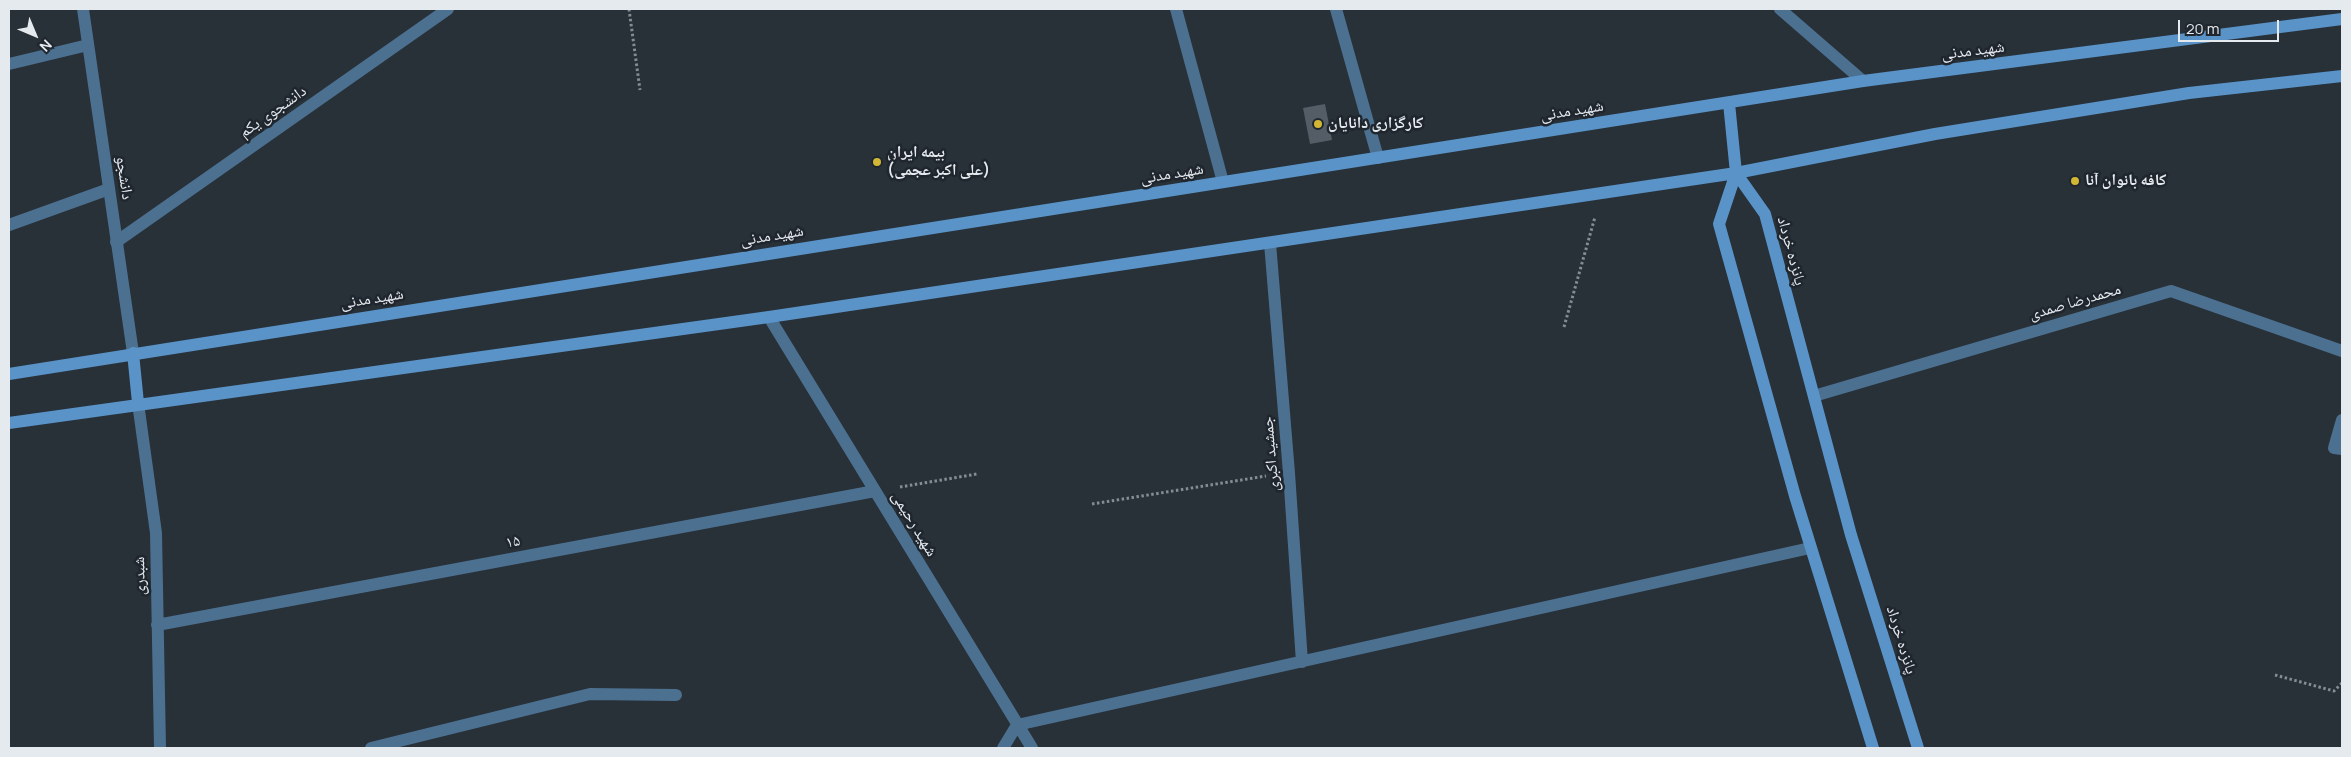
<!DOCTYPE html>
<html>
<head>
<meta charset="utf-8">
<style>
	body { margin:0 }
	#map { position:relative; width:2351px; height:757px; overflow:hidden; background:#283038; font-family:Manrope,sans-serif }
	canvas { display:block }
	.frame { position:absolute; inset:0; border:10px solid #e5eaef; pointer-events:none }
	.north { position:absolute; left:10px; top:10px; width:50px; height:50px; -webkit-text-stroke:4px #1f262e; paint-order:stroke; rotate:135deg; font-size:14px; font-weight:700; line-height:20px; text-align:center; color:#e5eaef }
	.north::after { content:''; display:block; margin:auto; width:18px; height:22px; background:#e5eaef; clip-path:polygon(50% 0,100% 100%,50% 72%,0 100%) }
	.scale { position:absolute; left:2178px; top:20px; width:101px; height:22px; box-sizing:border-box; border:2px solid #e5eaef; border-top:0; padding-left:6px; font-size:15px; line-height:18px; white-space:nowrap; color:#e5eaef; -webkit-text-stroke:4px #1f262e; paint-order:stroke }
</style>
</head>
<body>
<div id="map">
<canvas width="2351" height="757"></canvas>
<div class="frame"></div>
<div class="north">N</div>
<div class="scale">20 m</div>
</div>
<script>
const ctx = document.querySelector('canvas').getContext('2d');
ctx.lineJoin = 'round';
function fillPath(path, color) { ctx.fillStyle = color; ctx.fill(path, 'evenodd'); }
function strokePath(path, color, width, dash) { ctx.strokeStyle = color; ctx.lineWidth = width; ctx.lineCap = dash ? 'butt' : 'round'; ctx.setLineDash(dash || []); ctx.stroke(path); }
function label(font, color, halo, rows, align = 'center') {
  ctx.font = font + ' Manrope,"Noto Naskh Arabic",sans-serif'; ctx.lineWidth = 5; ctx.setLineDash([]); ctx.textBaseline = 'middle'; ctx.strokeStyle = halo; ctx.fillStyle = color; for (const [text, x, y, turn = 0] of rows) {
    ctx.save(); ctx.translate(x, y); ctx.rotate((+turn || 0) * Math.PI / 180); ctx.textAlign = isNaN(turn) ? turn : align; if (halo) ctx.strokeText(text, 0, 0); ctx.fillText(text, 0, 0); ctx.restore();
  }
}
fillPath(new Path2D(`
	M 1325,104 L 1332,140 L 1310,144 L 1303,108 Z`), '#545d65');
strokePath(new Path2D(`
	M 629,9 L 640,90
	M 1564,327 L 1595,217
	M 900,487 L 977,474
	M 1092,504 L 1266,476
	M 2275,675 L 2334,691 L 2342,683`), '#858c92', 3, [2.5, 2.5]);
strokePath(new Path2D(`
	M 1176,9 L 1223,182
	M 1336,9 L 1378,158
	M 1780,9 L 1863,81
	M 9,64 L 88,45
	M 9,225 L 109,189
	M 116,242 L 448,9
	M 1270,243 L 1289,473 L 1302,662
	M 769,317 L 1032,748
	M 1814,396 L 2171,291 L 2342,351
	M 138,403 L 156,533 L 160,748
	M 2342,420 L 2334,448 L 2342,449
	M 157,625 L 875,491
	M 371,748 L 590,694 L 676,695
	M 1003,748 L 1017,725 L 1810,548`), '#4c7090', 12);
strokePath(new Path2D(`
	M 83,9 L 133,353`), '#4c7090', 12);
strokePath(new Path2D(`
	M 1729,103 L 1736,173 L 1719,224 L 1795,496 L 1873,748
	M 1736,173 L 1765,214 L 1851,535 L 1918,748
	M 133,353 L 138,403
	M 9,374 L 1863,81 L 2342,19
	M 9,423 L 769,317 L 1736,173 L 1935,134 L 2189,93 L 2342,76`), '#5993c7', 12);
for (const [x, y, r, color] of [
	[1318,124,5,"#d2b736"],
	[877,162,5,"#d2b736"],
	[2075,181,5,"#d2b736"]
]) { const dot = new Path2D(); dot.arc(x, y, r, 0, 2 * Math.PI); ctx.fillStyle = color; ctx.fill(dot); strokePath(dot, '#1f262e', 2); }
label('16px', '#e5eaef', '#1f262e', [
	["شهید مدنی",1973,51,-7],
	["شهید مدنی",1572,111,-9],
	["دانشجوی یکم",273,112,-35],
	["شهید مدنی",1172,174,-9],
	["دانشجو",124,178,82],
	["شهید مدنی",772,236,-9],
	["پانزده خرداد",1791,251,75],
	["شهید مدنی",372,299,-9],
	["محمدرضا صمدی",2075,302,-16],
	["جمشید اکبری",1271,454,-95],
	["شهید رحیمی",914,524,59],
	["۱۵",513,542,-11],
	["شبدری",140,576,-91],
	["پانزده خرداد",1901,640,73]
]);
label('bold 16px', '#e5eaef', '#1f262e', [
	["کارگزاری دانایان",1328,124],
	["بیمه ایران",887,153],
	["(علی اکبر عجمی)",887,171],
	["کافه بانوان آنا",2085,181]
], 'left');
</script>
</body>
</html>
